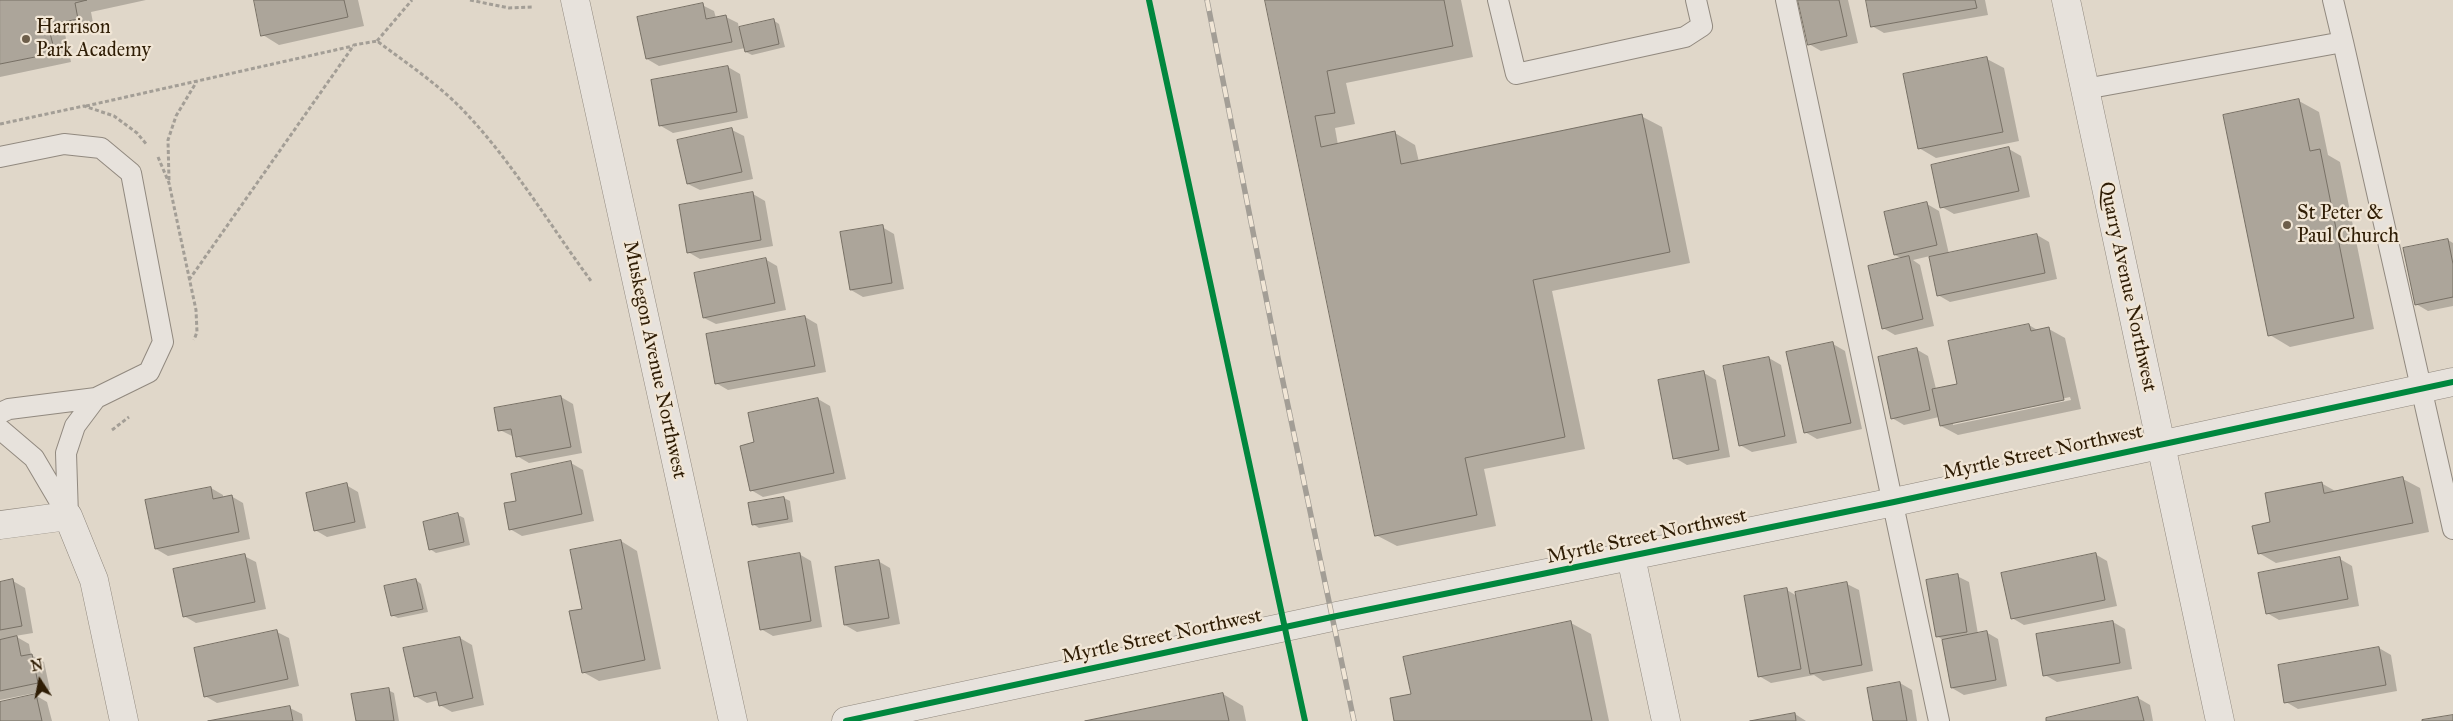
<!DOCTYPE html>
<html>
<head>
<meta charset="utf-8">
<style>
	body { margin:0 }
	#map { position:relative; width:2453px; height:721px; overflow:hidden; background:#e0d7c9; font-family:"IM FELL Great Primer",serif }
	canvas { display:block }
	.north { position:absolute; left:15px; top:656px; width:50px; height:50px; -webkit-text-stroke:4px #f1e6d6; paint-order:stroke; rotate:349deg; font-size:14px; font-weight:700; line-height:20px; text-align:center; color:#2f1d05 }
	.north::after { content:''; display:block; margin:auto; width:18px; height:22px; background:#2f1d05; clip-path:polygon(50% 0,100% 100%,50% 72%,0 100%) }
</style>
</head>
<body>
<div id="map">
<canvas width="2453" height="721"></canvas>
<div class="north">N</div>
</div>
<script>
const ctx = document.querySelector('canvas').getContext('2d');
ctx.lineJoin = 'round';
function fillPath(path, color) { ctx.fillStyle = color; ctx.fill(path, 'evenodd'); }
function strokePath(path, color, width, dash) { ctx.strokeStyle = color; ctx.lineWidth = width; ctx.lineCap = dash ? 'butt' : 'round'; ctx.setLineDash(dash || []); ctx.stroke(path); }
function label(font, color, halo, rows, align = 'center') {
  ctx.font = font + ' "IM FELL Great Primer",serif'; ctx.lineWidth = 4.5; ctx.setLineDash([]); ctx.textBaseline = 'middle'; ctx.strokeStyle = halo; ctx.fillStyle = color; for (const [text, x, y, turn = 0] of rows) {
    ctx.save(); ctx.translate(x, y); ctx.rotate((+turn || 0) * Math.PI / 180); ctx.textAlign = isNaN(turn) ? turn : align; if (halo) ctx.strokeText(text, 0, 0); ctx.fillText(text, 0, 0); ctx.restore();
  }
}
fillPath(new Path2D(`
	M 0,0 L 146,0 L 91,12 L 94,28 L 65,34 L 71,62 L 0,77 Z
	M 255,0 L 358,0 L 364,26 L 279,45 L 263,35 Z
	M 1266,0 L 1461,0 L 1473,57 L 1346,83 L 1355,124 L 1335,128 L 1338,145 L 1395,133 L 1415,145 L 1419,162 L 1641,116 L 1662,127 L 1690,263 L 1552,291 L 1585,449 L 1484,469 L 1496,526 L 1397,546 L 1376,535 Z
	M 1799,0 L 1848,0 L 1858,43 L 1821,51 L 1809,44 Z
	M 1868,0 L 1985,0 L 1988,15 L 1884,33 L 1872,26 Z
	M 702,5 L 714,11 L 716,18 L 726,17 L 738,23 L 739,29 L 773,20 L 779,24 L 785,47 L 752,55 L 746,52 L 745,48 L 659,66 L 647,59 Z
	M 1987,59 L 2004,68 L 2019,141 L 1936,158 L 1919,148 Z
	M 728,67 L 740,74 L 748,118 L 673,133 L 661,126 Z
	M 2299,101 L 2319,112 L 2328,155 L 2340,162 L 2374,329 L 2290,347 L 2270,335 Z
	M 732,130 L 744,136 L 753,179 L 700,190 L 688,184 Z
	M 2009,149 L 2021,156 L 2030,197 L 1954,214 L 1942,207 Z
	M 753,194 L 765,201 L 773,246 L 700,259 L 688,252 Z
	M 1927,204 L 1939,211 L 1949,254 L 2037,235 L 2049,242 L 2057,279 L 1950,302 L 1938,295 L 1930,256 L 1913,260 L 1920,265 L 1934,326 L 1895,335 L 1883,328 L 1903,259 L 1895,255 Z
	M 882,227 L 894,234 L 904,289 L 863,297 L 851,290 Z
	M 2448,240 L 2453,243 L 2453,306 L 2428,311 L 2416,304 Z
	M 765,259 L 777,266 L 786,310 L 716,324 L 704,318 Z
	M 805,317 L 817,324 L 826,372 L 728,390 L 716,383 L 708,335 Z
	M 2029,325 L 2039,331 L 2049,329 L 2065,338 L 2081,409 L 1958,435 L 1941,426 L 1939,417 L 1904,425 L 1892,418 L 1916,349 L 1928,356 L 1936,389 L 1958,385 ZM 2070,397 L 2071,400 L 1953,425 L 1953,422 Z
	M 1833,344 L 1845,351 L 1862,429 L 1817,439 L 1805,432 Z
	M 1769,358 L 1781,365 L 1797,443 L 1752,452 L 1740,445 Z
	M 1704,373 L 1716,380 L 1730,457 L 1687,465 L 1675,458 Z
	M 561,397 L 573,404 L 582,453 L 529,463 L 517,456 L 514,437 L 500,430 L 496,409 Z
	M 818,399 L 830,406 L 846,479 L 763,497 L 751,490 L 756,443 Z
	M 571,463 L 583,470 L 594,521 L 522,536 L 510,529 Z
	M 2403,479 L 2420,488 L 2429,532 L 2276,563 L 2259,553 L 2272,523 L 2321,483 L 2337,492 Z
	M 346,485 L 358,492 L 366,528 L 327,537 L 315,530 Z
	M 211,488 L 223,495 L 223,498 L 231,496 L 243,503 L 250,539 L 168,556 L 156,549 Z
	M 784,498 L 790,501 L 793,522 L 759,528 L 753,524 Z
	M 458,515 L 464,518 L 470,545 L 436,553 L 430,549 Z
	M 621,541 L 637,551 L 661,669 L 599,681 L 583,672 L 584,610 Z
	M 799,554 L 811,561 L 822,627 L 773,636 L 761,629 Z
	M 2095,554 L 2107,561 L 2117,606 L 2024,625 L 2012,618 Z
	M 244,556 L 256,562 L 266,609 L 196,623 L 184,616 Z
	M 2340,559 L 2352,566 L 2359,606 L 2279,620 L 2267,613 Z
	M 878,561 L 890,568 L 900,624 L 857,632 L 845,625 Z
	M 1957,576 L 1969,582 L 1978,634 L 1986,632 L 1998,639 L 2007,686 L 1964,695 L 1952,688 L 1943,640 L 1937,636 Z
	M 416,580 L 421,584 L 428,612 L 398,618 L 392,615 Z
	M 13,581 L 25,588 L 33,633 L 15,636 L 29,644 L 31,655 L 44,662 L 50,690 L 0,700 L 0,641 L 2,641 L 0,639 L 0,583 Z
	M 1847,584 L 1859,590 L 1873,671 L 1823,681 L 1814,675 L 1771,683 L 1759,676 L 1787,590 L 1797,596 Z
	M 2113,622 L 2125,629 L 2132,669 L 2057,682 L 2045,675 Z
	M 1571,623 L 1591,634 L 1609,721 L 1396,721 L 1412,695 Z
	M 277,632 L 289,638 L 299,686 L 217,703 L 205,696 Z
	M 460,638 L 472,645 L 484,705 L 452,712 L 440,705 L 439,700 L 427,703 L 415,696 Z
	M 2379,648 L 2391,655 L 2397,691 L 2298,709 L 2286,702 L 2279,666 Z
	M 1900,683 L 1912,690 L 1917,721 L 1874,721 Z
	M 388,690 L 394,693 L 399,721 L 357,721 Z
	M 1223,694 L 1243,706 L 1246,721 L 1091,721 Z
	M 35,695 L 47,702 L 52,721 L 0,721 L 0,703 Z
	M 2138,698 L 2150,705 L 2153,721 L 2048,721 Z
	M 290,708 L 302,714 L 303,721 L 215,721 Z
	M 1795,714 L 1806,721 L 1755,721 Z`), '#0003');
const building = new Path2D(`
	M 0,0 L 87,0 L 75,3 L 78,19 L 48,25 L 55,53 L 0,64 Z
	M 254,0 L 344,0 L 348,17 L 261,36 Z
	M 1265,0 L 1444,0 L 1453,46 L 1327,71 L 1335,113 L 1315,116 L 1321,147 L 1395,131 L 1401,164 L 1642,114 L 1670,252 L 1533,280 L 1565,437 L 1465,458 L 1477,515 L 1375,536 Z
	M 1798,0 L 1839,0 L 1847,36 L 1808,45 Z
	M 1866,0 L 1975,0 L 1977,8 L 1871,27 Z
	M 703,3 L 706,19 L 726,15 L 732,42 L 646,59 L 637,17 Z
	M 774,19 L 779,44 L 745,52 L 739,27 Z
	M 1987,57 L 2003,132 L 1918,149 L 1903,74 Z
	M 728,66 L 737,112 L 659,126 L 651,80 Z
	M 2299,99 L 2310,151 L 2320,149 L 2354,318 L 2268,336 L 2223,115 Z
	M 732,128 L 742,172 L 687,184 L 677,140 Z
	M 2009,147 L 2019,191 L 1940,208 L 1931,165 Z
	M 753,192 L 761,240 L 687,253 L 679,205 Z
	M 1927,202 L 1937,245 L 1894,255 L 1884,212 Z
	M 883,225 L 892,283 L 850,290 L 840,232 Z
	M 2037,234 L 2045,273 L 1937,296 L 1929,257 Z
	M 2448,239 L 2453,264 L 2453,297 L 2415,305 L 2403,248 Z
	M 1909,256 L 1923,319 L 1882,329 L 1868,266 Z
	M 766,258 L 775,303 L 703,318 L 694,273 Z
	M 805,316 L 815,366 L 715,384 L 706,334 Z
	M 2029,324 L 2031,331 L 2049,327 L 2064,400 L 1940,426 L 1932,389 L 1957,384 L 1948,341 Z
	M 1833,342 L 1851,423 L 1804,433 L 1786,352 Z
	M 1917,348 L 1930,410 L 1891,419 L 1878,357 Z
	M 1769,357 L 1785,436 L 1739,446 L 1723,366 Z
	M 1704,371 L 1719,450 L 1673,459 L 1658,380 Z
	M 561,396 L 571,447 L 516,457 L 511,429 L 498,431 L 494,408 Z
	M 818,398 L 834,473 L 750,491 L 740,446 L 754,442 L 748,413 Z
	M 571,461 L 582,514 L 509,530 L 504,503 L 516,501 L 511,474 Z
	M 2403,477 L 2413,523 L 2258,554 L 2252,526 L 2270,522 L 2265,493 L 2322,482 L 2324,493 Z
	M 347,483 L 355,522 L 314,531 L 306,493 Z
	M 211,487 L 213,499 L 232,495 L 239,532 L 155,549 L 145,500 Z
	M 784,497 L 788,519 L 752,525 L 748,503 Z
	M 458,513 L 464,542 L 429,550 L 423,522 Z
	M 621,540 L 645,660 L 582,673 L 569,611 L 582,609 L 570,550 Z
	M 800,553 L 811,621 L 760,630 L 748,562 Z
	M 2096,553 L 2105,600 L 2011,619 L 2001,573 Z
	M 245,554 L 255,602 L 183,617 L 173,569 Z
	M 2340,557 L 2348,599 L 2266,614 L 2258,573 Z
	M 879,560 L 889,618 L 844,625 L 835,567 Z
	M 1958,574 L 1967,632 L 1936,637 L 1926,580 Z
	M 13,579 L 22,626 L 0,630 L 0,582 Z
	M 416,579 L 423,609 L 391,616 L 384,586 Z
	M 1847,582 L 1862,665 L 1810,674 L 1795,592 Z
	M 1787,588 L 1801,669 L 1758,677 L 1744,596 Z
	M 1571,621 L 1592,721 L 1394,721 L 1390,698 L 1411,694 L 1403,657 Z
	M 2113,621 L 2120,663 L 2043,676 L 2036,634 Z
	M 277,630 L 288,679 L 204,697 L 194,648 Z
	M 1987,631 L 1996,680 L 1951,688 L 1942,640 Z
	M 17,636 L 21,656 L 32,654 L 38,683 L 0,691 L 0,640 Z
	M 460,637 L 473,698 L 439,706 L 436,692 L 414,697 L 403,648 Z
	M 2379,647 L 2386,685 L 2284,703 L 2278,665 Z
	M 1900,682 L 1907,721 L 1873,721 L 1867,688 Z
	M 389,688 L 394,721 L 356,721 L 351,694 Z
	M 1223,693 L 1229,721 L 1085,721 Z
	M 36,694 L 42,721 L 0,721 L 0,702 Z
	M 2138,697 L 2144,721 L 2046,721 L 2046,718 Z
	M 290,706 L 293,721 L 208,721 Z
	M 1795,713 L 1796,721 L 1750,721 Z
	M 2453,715 L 2453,721 L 2422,721 L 2422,720 Z`);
fillPath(building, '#aca59a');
strokePath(building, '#777065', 1);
const service = new Path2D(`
	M 1498,0 L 1516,74 L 1685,37 L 1702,26 L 1696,0
	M 1786,0 L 1939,721
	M 2343,42 L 2453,529
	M 2085,89 L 2343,42 L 2333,0
	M 0,157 L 64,144 L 101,148 L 131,173 L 163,342 L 149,372 L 96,398 L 75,426 L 66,453 L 68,516
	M 0,413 L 9,409 L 96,398
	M 0,429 L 34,458 L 67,514`);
const minor = new Path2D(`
	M 575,0 L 733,721
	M 2066,0 L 2220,721
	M 0,525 L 68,516 L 94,580 L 124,721
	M 1631,557 L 1666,721
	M 846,721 L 1332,617 L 1894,502 L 2453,382`);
strokePath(service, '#91897f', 22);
strokePath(minor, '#91897f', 29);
strokePath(new Path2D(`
	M 470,0 L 509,8 L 534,7
	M 377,41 L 412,0
	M 86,106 L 353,46
	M 0,124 L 84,106 L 114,116 L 137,133 L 147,145
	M 158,157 L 169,183 L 196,310 L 197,332 L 194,340
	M 169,180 L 168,140 L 176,116 L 197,81
	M 189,280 L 354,45 L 377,41 C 405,62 435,82 460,107 C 510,158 549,224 591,281
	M 112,430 L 129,417`), '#a39e96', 3, [4, 2.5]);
strokePath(service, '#e7e2dc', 20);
strokePath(minor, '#e7e2dc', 28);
const rail = new Path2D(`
	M 1207,0 L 1278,358 L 1354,721`);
strokePath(rail, '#a39e96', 5.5);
strokePath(rail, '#f1e6d6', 4, [11]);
strokePath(new Path2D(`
	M 1149,0 L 1305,721
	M 846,721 L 1332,617 L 1894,502 L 2453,382`), '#00873e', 6);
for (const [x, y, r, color] of [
	[26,39,5,"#6d5e4a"],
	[2287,225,5,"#6d5e4a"]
]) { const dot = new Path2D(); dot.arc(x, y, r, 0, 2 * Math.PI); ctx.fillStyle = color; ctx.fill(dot); strokePath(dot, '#f1e6d6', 2); }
label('20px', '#2f1d05', '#f1e6d6', [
	["Harrison",36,28],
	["Park Academy",36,51],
	["St Peter &",2297,214],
	["Paul Church",2297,237]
], 'left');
label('20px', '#2f1d05', '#f1e6d6', [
	["Quarry Avenue Northwest",2127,287,78],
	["Muskegon Avenue Northwest",654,360,78],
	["Myrtle Street Northwest",2043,453,-12],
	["Myrtle Street Northwest",1647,537,-12],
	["Myrtle Street Northwest",1162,637,-12]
]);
</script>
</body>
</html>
